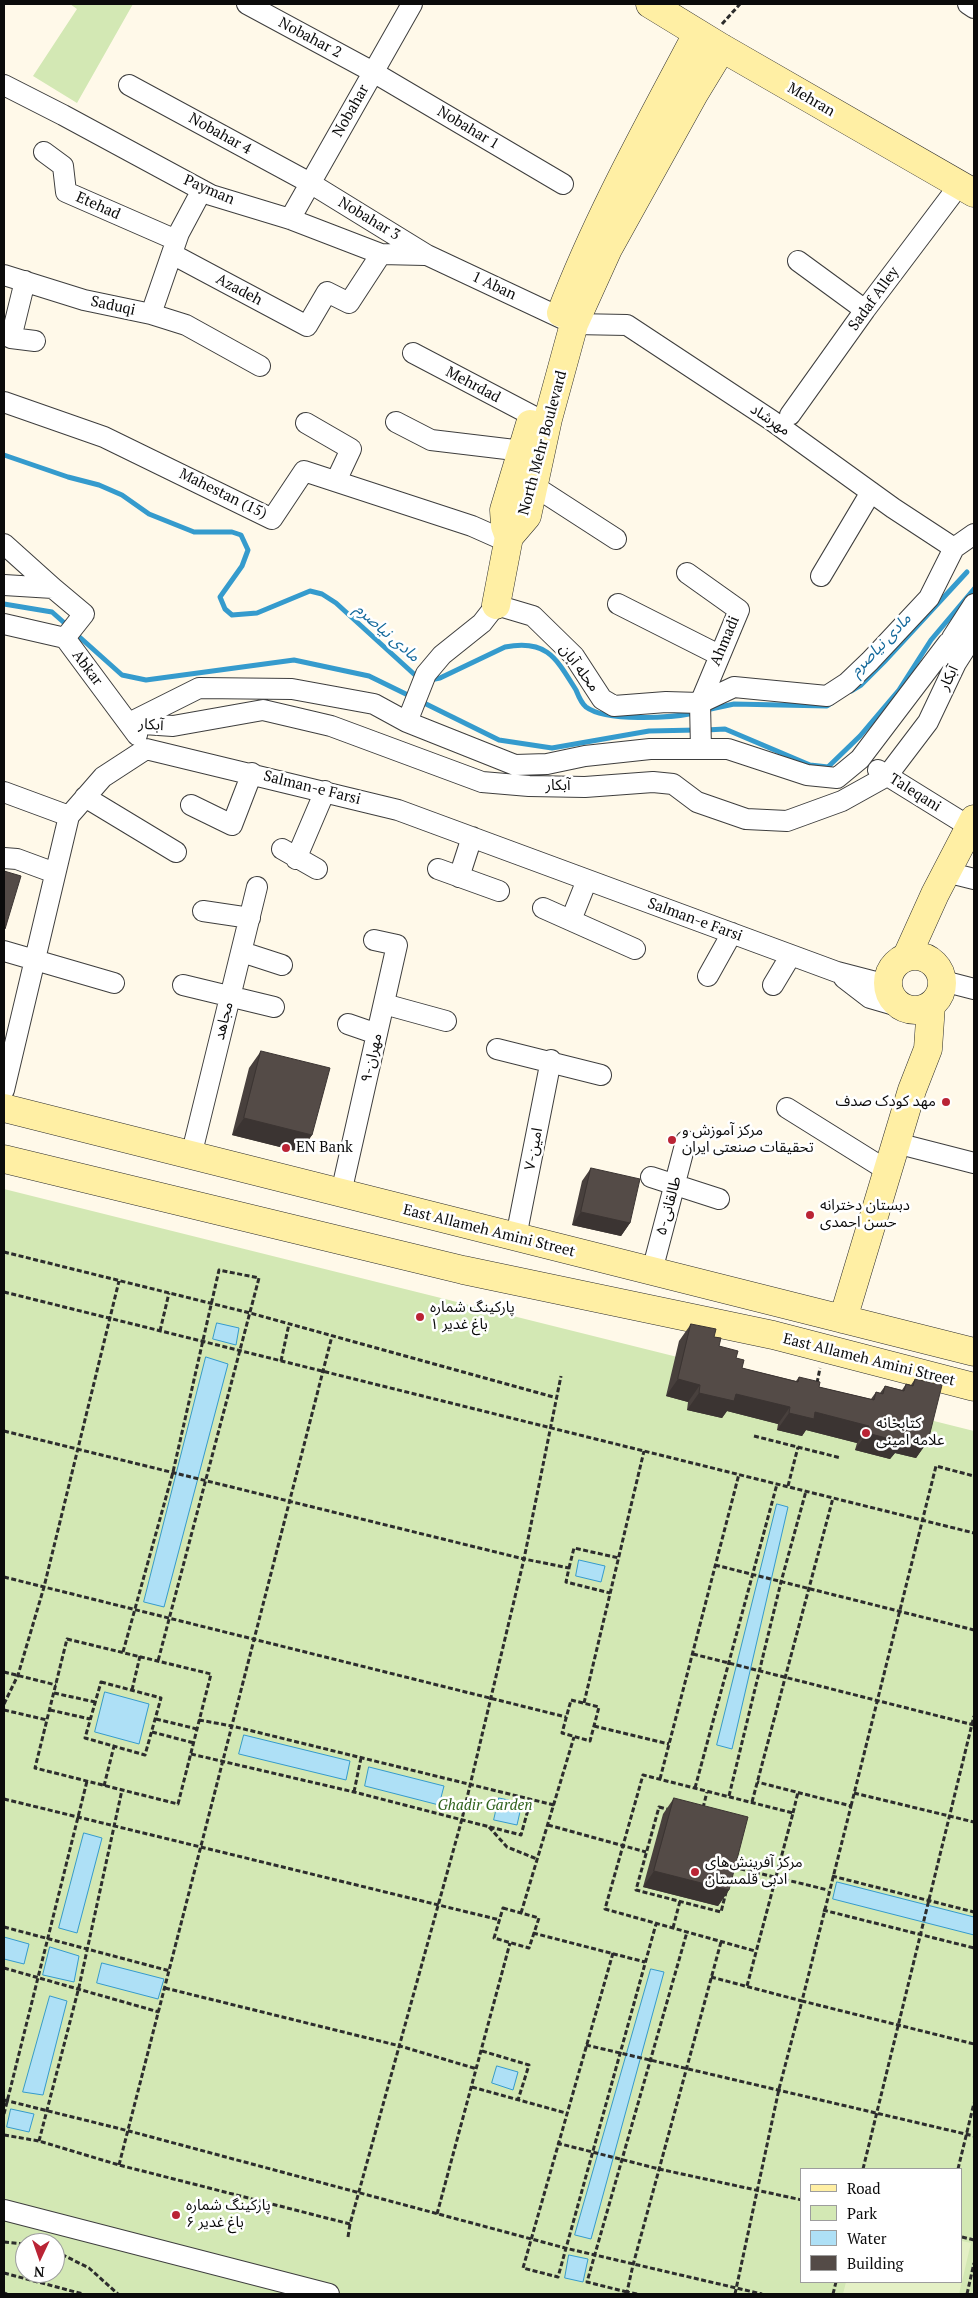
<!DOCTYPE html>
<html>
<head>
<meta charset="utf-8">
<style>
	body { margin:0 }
	#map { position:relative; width:978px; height:2298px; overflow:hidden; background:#fff9e9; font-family:"PT Serif",serif }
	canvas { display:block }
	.frame { position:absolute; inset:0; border:5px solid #0b0b0b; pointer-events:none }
	.legend { position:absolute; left:800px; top:2168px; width:162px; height:115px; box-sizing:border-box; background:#fff; border:1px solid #9d9d9d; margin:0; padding:6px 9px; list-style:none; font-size:15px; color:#0b0b0b }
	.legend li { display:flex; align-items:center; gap:10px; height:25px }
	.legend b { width:25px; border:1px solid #9d9d9d }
	.north { position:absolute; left:15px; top:2233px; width:50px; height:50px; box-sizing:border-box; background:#fff; border:1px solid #9d9d9d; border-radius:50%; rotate:183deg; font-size:14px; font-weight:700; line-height:20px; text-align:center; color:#0b0b0b }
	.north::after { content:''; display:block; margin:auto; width:18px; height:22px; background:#ba2435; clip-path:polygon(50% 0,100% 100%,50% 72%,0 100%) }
</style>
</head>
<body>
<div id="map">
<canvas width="978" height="2298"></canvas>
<div class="frame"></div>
<ul class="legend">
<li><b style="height:6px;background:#ffefa4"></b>Road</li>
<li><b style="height:14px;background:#d3e8b4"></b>Park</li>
<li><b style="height:14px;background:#aee0f6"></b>Water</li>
<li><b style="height:14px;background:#544b47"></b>Building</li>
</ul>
<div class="north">N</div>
</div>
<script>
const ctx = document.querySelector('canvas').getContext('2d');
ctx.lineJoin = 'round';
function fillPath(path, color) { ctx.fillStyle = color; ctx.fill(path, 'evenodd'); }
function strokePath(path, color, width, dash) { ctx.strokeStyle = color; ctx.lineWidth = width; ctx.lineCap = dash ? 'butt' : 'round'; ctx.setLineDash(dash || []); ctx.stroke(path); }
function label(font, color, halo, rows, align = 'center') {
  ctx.font = font + ' "PT Serif","Noto Sans Arabic",serif'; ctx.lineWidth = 5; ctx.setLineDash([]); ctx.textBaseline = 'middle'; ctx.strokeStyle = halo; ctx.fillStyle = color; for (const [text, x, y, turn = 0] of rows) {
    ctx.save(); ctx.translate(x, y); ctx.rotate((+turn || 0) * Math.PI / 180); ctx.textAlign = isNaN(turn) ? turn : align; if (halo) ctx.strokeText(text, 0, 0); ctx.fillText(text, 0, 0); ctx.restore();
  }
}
fillPath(new Path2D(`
	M 70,4 L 133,4 L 77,103 L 33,76 L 77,9 Z
	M 4,1189 L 974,1431 L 974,2294 L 329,2294 L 4,2210 ZM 802,2169 L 962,2169 L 962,2282 L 802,2282 Z
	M 4,2213 L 312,2294 L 4,2294 ZM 25,2243 L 55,2243 L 55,2273 L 25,2273 Z`), '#d3e8b4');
fillPath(new Path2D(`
	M 962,2241 L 971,2243 L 959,2294 L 843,2294 L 846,2282 L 962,2282 Z`), '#e4f0c5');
const water = new Path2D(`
	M 217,1323 L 239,1328 L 236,1345 L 213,1339 Z
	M 206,1357 L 228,1364 L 164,1607 L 144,1602 Z
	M 777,1504 L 788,1507 L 732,1749 L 717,1745 Z
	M 579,1560 L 605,1566 L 601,1582 L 576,1576 Z
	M 105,1692 L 149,1704 L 139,1744 L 95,1732 Z
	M 244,1735 L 350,1761 L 346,1780 L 239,1754 Z
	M 369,1767 L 444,1786 L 439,1805 L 365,1786 Z
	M 499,1798 L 522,1803 L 517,1825 L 494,1820 Z
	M 84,1833 L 102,1838 L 77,1933 L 59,1928 Z
	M 837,1882 L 974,1917 L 974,1935 L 833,1899 Z
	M 4,1937 L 29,1944 L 24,1964 L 4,1959 Z
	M 50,1947 L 79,1956 L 74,1982 L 43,1975 Z
	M 102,1963 L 164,1979 L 158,1999 L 97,1983 Z
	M 651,1969 L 664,1972 L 591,2239 L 575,2235 Z
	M 50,1996 L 67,2001 L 43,2095 L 23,2092 Z
	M 497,2066 L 518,2072 L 513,2090 L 492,2083 Z
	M 11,2109 L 34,2114 L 29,2132 L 7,2127 Z
	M 569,2255 L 588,2259 L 583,2282 L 565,2278 Z`);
fillPath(water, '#aee0f6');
strokePath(water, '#359bcd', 1);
strokePath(new Path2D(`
	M 4,455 L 68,477 L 99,485 L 122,495 L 149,514 L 194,532 L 232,532 L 241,535 L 248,550 L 242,566 L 220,597 L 225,609 L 232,615 L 257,613 L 310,591 L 322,594 L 336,603 L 415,675 L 422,677
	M 4,604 L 52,612 L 69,627
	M 75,633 L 122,675 L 146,680 L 294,660 L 369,676 L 412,697
	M 430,680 L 440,678 L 505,647 C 547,639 556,658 576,690 C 578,695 581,703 586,707 C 606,722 670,718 695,713
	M 851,691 L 861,685 L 884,662 L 967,572
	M 420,701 L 499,740 L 552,748 L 649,731 L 697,730
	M 706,710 L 734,704 L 827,706 L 833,702
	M 706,730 L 725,729 L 810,765 L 828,767 L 860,736 L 899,690 L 931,640 L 974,589`), '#359bcd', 5);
const street = new Path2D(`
	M 247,4 L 373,72 L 563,184
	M 968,4 L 974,8
	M 4,85 L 63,115 L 211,195 L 290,219 L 381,254 L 425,255
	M 129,85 L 310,183 L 427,255 L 574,324 L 627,325 L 771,420 L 893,508 L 954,548
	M 44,152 L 63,166 L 66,192 L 176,240
	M 290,219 L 412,4
	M 172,254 L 307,326 L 327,292 L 349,303 L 381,254
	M 798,261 L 865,310
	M 4,275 L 84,300 L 151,314 L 179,233 L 202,190
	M 25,281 L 11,338 L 35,341
	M 151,314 L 186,325 L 260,366
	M 413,353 L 533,416
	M 4,402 L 104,437 L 272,519 L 304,471 L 472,526 L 508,542
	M 790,415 L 865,310 L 960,184
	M 396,422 L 431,440 L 523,451
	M 306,423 L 351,449 L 336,481
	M 534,486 L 616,539
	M 4,544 L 53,588
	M 687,573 L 739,610 L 700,703 L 701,749
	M 821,576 L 871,492
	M 4,585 L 53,588 L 84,614 L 65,638
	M 618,604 L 719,655
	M 4,624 L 65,638 L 137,735
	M 952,638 L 974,604
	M 131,722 L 199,688 L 292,689 L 374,704 L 407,722 L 515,765 L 547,764 L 585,756 L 650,749 L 728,749 L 807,775 L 837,778 L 860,759 L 948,643 L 974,627
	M 407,722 L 426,674 L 442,655 L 482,623 L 496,605 L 533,616 L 574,656 L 602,699 L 614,706 L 666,702 L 700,703 L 734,687 L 827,696 L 847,683 L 870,661 L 929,598 L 954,548 L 974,534
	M 129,723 L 173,726 L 263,710 L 331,726 L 482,782 L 529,786 L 585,787 L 653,782 L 673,784 L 697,802 L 746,819 L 787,821 L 842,801 L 887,776 L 928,722 L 956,663 L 974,635
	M 878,770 L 970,827
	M 4,792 L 69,816
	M 85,797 L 176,852
	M 191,805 L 232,825 L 252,773
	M 282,849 L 317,869
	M 4,858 L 17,859 L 55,873
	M 296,859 L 325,791
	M 438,869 L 499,891
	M 946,872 L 974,879
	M 459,877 L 472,837
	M 543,908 L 635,949
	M 203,911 L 250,918
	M 571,920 L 587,880
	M 4,951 L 114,983
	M 242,952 L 282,965
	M 708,976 L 732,933
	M 844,978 L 870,998 L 901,1007
	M 943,981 L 974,989
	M 183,985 L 274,1007
	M 773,985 L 791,955
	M 384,1004 L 446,1021
	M 348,1024 L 377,1034
	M 497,1049 L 601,1075
	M 4,1090 L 69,816 L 103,777 L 146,749 L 398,810 L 837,972 L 887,985
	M 787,1108 L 888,1171
	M 896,1143 L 974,1163
	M 191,1156 L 257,887
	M 651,1177 L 719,1199
	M 341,1193 L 397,945 L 374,940
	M 516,1237 L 551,1060
	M 652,1271 L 686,1141
	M 4,2210 L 329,2294`);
const secondary = new Path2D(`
	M 650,4 L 722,48 L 974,193
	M 561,313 C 598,216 649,125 697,34
	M 509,537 L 505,526 L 504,510 L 530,424
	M 496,605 L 509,537 L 527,516 L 548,419 L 574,324 L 608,249 L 694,94 L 722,48
	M888 983a27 27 0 1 1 54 0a27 27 0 1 1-54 0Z
	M 907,956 L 935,894 L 974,819
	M 4,1108 L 974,1352
	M 4,1159 L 463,1270 L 773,1335 L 974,1387
	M 843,1319 L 912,1090 L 928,1049 L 931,1005`);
strokePath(street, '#3e3e3e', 22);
strokePath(secondary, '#2d2d2d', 29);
strokePath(new Path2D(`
	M 722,24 L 740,4
	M 4,1252 L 250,1313 L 557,1398
	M 4,1292 L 974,1533
	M 160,1331 L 169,1293
	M 281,1361 L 289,1324
	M 817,1383 L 820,1368
	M 4,1431 L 524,1559 L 569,1568 L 566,1582 L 610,1593
	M 754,1436 L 841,1458
	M 788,1486 L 798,1447
	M 715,1565 L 974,1630
	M 569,1568 L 574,1548 L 619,1558
	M 4,1577 L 566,1717
	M 67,1639 L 211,1674 L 178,1804 L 35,1768 Z
	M 123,1652 L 173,1472 L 219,1270 L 259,1278 L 158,1661
	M 693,1654 L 974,1725
	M 4,1672 L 56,1685
	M 101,1682 L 161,1698 L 145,1755 L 85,1738 Z
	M 132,1690 L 140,1656
	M 54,1693 L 95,1702
	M 571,1700 L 599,1707 L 590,1741 L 562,1733 Z
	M 584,1703 L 644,1451
	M 4,1704 L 18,1675 L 44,1587 L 119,1281
	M 4,1710 L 47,1720
	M 50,1710 L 90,1719
	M 156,1719 L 197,1729
	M 199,1720 L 232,1726 L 554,1805
	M 594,1726 L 669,1744
	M 152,1732 L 194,1743
	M 191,1754 L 354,1792 L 521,1835 L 531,1799
	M 660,1779 L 739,1474
	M 104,1786 L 114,1746
	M 695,1788 L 777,1484
	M 354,1792 L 361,1758
	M 854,1793 L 974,1822
	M 729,1796 L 781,1582 L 806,1491
	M 4,1799 L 500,1920
	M 752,1802 L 833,1498
	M 851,1806 L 936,1466 L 974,1476
	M 659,1807 L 742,1829 L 721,1912 L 636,1890 Z
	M 703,1808 L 707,1792
	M 793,1813 L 798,1792
	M 548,1825 L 646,1852
	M 489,1827 L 507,1847 L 537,1859
	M 733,1867 L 828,1890
	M 832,1876 L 974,1912
	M 503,1908 L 539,1918 L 529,1948 L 494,1938 Z
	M 823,1910 L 974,1948
	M 521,1913 L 574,1737
	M 4,1927 L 170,1971
	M 673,1928 L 680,1901
	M 533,1933 L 645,1962
	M 613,1953 L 523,2268 L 558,2277 L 656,1924
	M 4,1968 L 159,2012
	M 711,1977 L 802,2001 L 851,1806 L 757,1782
	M 747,1986 L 793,1813 L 643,1775 L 605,1909 L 755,1951
	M 165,1988 L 400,2046 L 477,2069
	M 586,2045 L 974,2136
	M 482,2051 L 529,2065 L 518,2100
	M 472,2087 L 566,2113
	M 4,2100 L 129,2131 L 565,2248 L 762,2294
	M 4,2114 L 87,1781
	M 4,2135 L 39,2141 L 119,2165 L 350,2224 L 462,1819 L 524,1559 L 561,1376
	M 39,2141 L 79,1987 L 122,1790
	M 557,2143 L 659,2169 L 802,2200
	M 119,2165 L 332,1336
	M 863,2169 L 974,1716
	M 958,2169 L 974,2103
	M 437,2214 L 510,1943
	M 348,2237 L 350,2224
	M 962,2237 L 974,2240
	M 4,2242 L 25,2244
	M 55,2251 L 89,2268 L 118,2294
	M 4,2273 L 83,2294
	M 627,2292 L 587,2282 L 687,1932
	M 4,2293 L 7,2294
	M 637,2294 L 627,2292 L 633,2265 L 721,1942
	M 735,2294 L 779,2089 L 802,2001 L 974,2044
	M 833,2294 L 836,2282
	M 967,2294 L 974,2263`), '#2d2d2d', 3, [5, 2.5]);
strokePath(street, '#fff', 20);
strokePath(secondary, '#ffefa4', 28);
fillPath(new Path2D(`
	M 261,1051 L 312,1135 L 300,1152 L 232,1135 L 249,1068 Z
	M 591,1168 L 630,1223 L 621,1236 L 572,1225 L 582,1181 Z
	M 691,1324 L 714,1337 L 719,1346 L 736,1358 L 742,1368 L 796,1381 L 799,1377 L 819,1387 L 871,1399 L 876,1392 L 880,1393 L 885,1386 L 902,1390 L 906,1384 L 911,1385 L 915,1379 L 928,1441 L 916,1458 L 895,1453 L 890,1459 L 855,1450 L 857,1443 L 806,1430 L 802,1436 L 777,1430 L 778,1424 L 727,1411 L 722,1418 L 687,1410 L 688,1402 L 666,1396 L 679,1341 Z
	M 674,1798 L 729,1890 L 718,1906 L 643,1887 L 663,1814 Z`), '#48403d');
fillPath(new Path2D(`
	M 244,1118 L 312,1135 L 300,1152 L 232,1135 Z
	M 581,1212 L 630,1223 L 621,1236 L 572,1225 Z
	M 678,1379 L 700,1385 L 688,1402 L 666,1396 Z
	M 699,1393 L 736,1394 L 790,1407 L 778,1424 L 727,1411 L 722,1418 L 687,1410 Z
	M 815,1412 L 869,1426 L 857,1443 L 806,1430 L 802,1436 L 777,1430 L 789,1413 Z
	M 867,1433 L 904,1435 L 928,1441 L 916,1458 L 895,1453 L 890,1459 L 855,1450 Z
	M 654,1871 L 729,1890 L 718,1906 L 643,1887 Z`), '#3b3432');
const building = new Path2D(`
	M 4,871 L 21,876 L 5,929 L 4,929 Z
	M 261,1051 L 330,1068 L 312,1135 L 244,1118 Z
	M 591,1168 L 640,1179 L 630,1223 L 581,1212 Z
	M 691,1324 L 716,1329 L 714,1337 L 721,1338 L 719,1346 L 738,1351 L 736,1358 L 744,1360 L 742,1368 L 798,1382 L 799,1377 L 820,1382 L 819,1387 L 874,1400 L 876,1392 L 883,1394 L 885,1386 L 904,1391 L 906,1384 L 913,1386 L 915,1379 L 942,1385 L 928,1441 L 904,1435 L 902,1442 L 867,1433 L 869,1426 L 815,1412 L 814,1419 L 789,1413 L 790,1407 L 736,1394 L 734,1401 L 699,1393 L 700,1385 L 678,1379 Z
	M 674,1798 L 748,1817 L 729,1890 L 654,1871 Z`);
fillPath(building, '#544b47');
strokePath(building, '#3b3432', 1);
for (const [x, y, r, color] of [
	[946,1102,5,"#ba2435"],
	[672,1140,5,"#ba2435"],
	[286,1148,5,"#ba2435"],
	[810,1215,5,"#ba2435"],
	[420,1317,5,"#ba2435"],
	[866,1433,5,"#ba2435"],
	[695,1872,5,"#ba2435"],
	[176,2215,5,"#ba2435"]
]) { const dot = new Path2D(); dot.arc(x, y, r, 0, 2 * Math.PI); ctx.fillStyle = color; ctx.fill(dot); strokePath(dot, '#fff', 2); }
label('15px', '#0b0b0b', '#fff', [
	["Nobahar 2",310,38,28],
	["Mehran",811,100,30],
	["Nobahar",351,111,-60],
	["Nobahar 1",468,128,31],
	["Nobahar 4",220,134,29],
	["Payman",209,190,23],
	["Etehad",98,206,24],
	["Nobahar 3",369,219,31],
	["1 Aban",494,286,25],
	["Azadeh",239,290,28],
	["Sadaf Alley",874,299,-54],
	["Saduqi",113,306,12],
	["Mehrdad",473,385,28],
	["مهرشاد",770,420,34],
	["North Mehr Boulevard",543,443,-75],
	["Mahestan (15)",223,494,26],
	["Ahmadi",725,641,-67],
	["Abkar",87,668,53],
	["محله آبان",579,668,53],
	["آبکار",949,678,-64],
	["آبکار",151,725,4],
	["آبکار",558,786],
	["Salman-e Farsi",312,788,14],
	["Taleqani",915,793,32],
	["Salman-e Farsi",695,920,20],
	["مجاهد",224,1021,-76],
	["۹-مهران",372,1058,-77],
	["۷-امین",534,1149,-79],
	["۵-طالقانی",669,1206,-75],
	["East Allameh Amini Street",489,1231,14],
	["East Allameh Amini Street",869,1360,14]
]);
label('15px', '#0b0b0b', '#fff', [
	["مهد کودک صدف",936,1102,"right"],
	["مرکز آموزش و",682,1131],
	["تحقیقات صنعتی ایران",682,1148],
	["EN Bank",296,1148],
	["دبستان دخترانه",820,1206],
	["حسن احمدی",820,1223],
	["پارکینگ شماره",430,1308],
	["۱ باغ غدیر",430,1325],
	["کتابخانه",876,1424],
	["علامه امینی",876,1441],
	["مرکز آفرینش‌های",705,1863],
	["ادبی قلمستان",705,1880],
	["پارکینگ شماره",186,2206],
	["۶ باغ غدیر",186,2223]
], 'left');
label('italic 15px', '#2f621c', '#fff', [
	["Ghadir Garden",485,1806]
]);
label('italic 16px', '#156a9c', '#fff', [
	["مادی نیاصرم",387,633,41],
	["مادی نیاصرم",881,645,-46]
]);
</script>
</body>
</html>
